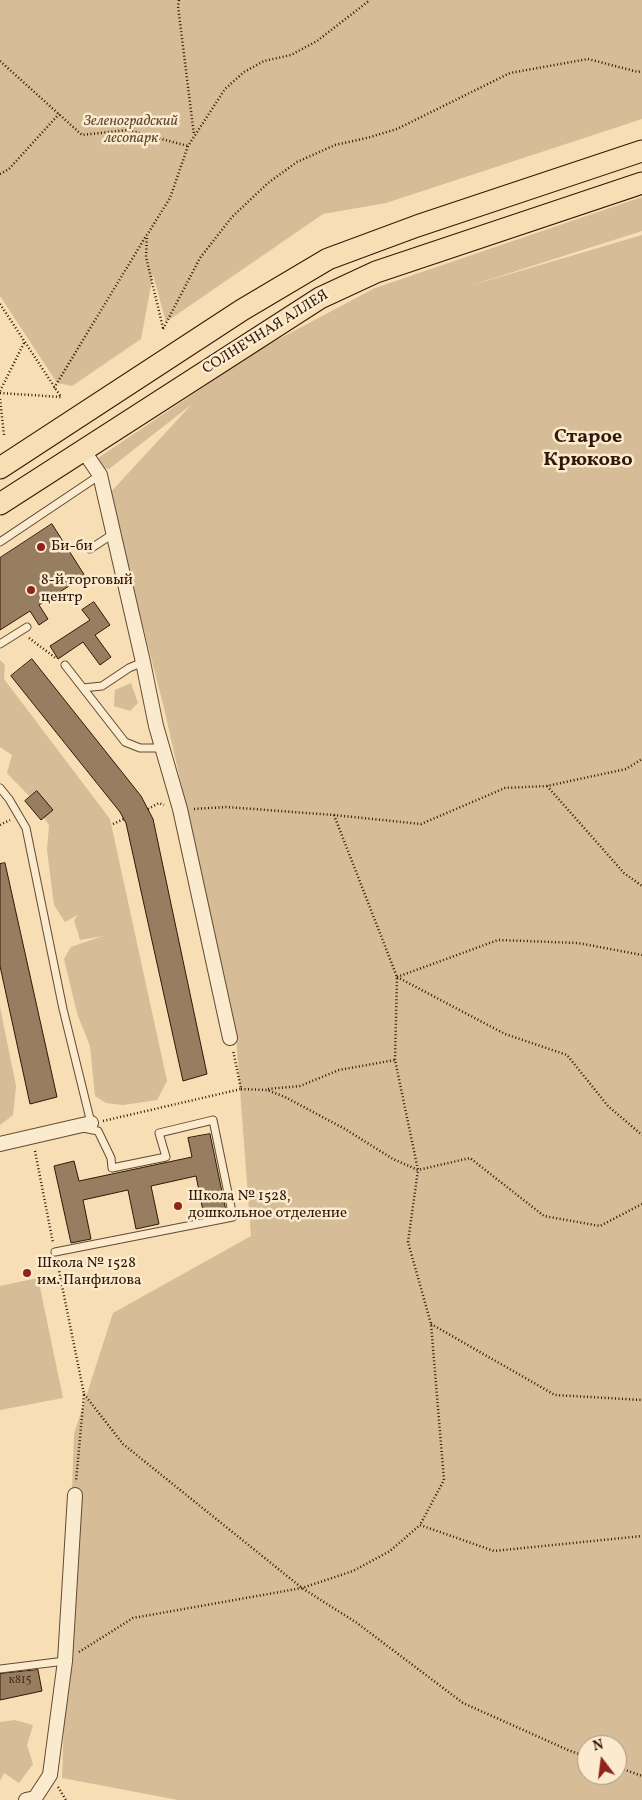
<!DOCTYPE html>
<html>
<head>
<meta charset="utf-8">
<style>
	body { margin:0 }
	#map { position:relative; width:642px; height:1800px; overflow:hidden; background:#f7deb4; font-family:Vollkorn,serif }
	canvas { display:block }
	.north { position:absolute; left:577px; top:1735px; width:50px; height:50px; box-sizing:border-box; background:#faeace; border:1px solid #aa967e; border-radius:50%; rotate:345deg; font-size:14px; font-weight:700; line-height:20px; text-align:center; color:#321707 }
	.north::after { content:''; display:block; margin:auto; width:18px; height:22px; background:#8f2418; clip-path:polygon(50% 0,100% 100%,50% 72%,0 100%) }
</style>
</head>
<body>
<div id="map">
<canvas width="642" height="1800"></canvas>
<div class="north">N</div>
</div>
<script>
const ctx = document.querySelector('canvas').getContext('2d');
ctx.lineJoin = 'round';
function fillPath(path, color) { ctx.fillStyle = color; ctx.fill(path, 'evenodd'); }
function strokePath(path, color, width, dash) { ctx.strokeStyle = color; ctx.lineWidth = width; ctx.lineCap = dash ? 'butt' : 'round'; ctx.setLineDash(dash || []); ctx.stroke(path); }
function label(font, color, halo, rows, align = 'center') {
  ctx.font = font + ' Vollkorn,serif'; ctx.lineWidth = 5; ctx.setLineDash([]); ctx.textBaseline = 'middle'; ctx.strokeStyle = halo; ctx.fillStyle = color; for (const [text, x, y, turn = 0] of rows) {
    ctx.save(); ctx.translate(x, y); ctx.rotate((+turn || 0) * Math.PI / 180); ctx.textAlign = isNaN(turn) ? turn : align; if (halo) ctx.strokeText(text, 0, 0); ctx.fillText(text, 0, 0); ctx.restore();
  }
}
fillPath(new Path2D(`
	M 0,0 L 642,0 L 642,119 L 386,203 L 323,214 L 166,322 L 153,275 L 141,339 L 72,386 L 57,383 L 0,296 Z
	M 642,197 L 642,231 L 466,287 L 642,235 L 642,1800 L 178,1800 L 62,1778 L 74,1434 L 113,1313 L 251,1236 L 235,1024 L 164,708 L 109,494 L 192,404 L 109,469 L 94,467 L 98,458 L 260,349 L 375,288 ZM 587,1745 L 617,1745 L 617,1775 L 587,1775 Z
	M 0,660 L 5,665 L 4,679 L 110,819 L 167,1081 L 157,1100 L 123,1105 L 106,1103 L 95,1096 L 90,1046 L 77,1013 L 64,959 L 71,947 L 103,936 L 80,940 L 74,920 L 78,915 L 65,922 L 54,905 L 47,850 L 49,825 L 30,797 L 7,773 L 12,755 L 0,747 Z
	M 131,683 L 138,703 L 130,711 L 114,706 L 115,690 Z
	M 0,1007 L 16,1086 L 13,1115 L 0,1125 Z
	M 38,1278 L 63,1398 L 0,1410 L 0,1286 Z
	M 15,1720 L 33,1725 L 27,1745 L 33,1764 L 19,1783 L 4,1773 L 0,1781 L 0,1722 Z`), '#d6bc97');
const building = new Path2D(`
	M 52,524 L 85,576 L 39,605 L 48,619 L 39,625 L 30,611 L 0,630 L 0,558 Z
	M 94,602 L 110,625 L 95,635 L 111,657 L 100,665 L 83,642 L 58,659 L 50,646 L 90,620 L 82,610 Z
	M 32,659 L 141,796 L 153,819 L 207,1074 L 183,1081 L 126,823 L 120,812 L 11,676 Z
	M 37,791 L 53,810 L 41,820 L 25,801 Z
	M 5,863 L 57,1097 L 30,1104 L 0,966 L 0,864 Z
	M 210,1134 L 226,1211 L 204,1216 L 196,1176 L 151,1186 L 159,1224 L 136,1229 L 128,1190 L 83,1200 L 91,1239 L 71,1243 L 54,1166 L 74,1161 L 79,1181 L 192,1157 L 188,1138 Z
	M 38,1670 L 42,1691 L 0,1700 L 0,1674 Z`);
fillPath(building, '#987e61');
strokePath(building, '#321707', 1);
const service = new Path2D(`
	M 0,542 L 100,475
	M 90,549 L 113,534
	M 0,644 L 27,627
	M 65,665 L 125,742 L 140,748 L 162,748
	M 83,688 L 102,686 L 129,668 L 143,662
	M 0,788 L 9,799 L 26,828 L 63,1009 L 91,1123
	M 55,1252 L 233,1217 L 213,1120 L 159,1133 L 166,1157 L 112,1168 L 111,1158 L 98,1131 L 83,1128
	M 0,1669 L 65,1661`);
const minor = new Path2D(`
	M 83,450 L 100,475 L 143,662 L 156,726 L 180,809 L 230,1038
	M 0,1144 L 91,1123
	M 26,1800 L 35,1798 L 50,1775 L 65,1661 L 75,1495`);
const primary = new Path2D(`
	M 0,468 L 242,310 L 328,259 L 417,226 L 642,151
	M 0,504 L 320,298 L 376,272 L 642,183`);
strokePath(service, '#634932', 9);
strokePath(minor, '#634932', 16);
strokePath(primary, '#321707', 23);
strokePath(new Path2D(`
	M 179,0 L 178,6 L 194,135
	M 0,61 L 82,135 L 128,130 L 188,146
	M 0,174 L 9,169 L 59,114
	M 0,304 L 61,397
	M 163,328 L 146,257 L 147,235 L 170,198 L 188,146 L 225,89 L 244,72 L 264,61 L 291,55 L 317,41 L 370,0
	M 163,329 L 200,258 L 232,217 L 268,183 L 297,162 L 335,145 L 367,138 L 397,129 L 510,73 L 588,59 L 638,72 L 642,71
	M 54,388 L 146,236
	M 0,391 L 24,343
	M 0,393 L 61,397
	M 0,399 L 4,435
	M 29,638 L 57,659
	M 547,786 L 624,873 L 642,886
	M 148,809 L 159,803 L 164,805
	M 194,809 L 226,807 L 334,815 L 421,824 L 505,788 L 547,786 L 626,769 L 642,759
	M 334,815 L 397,977 L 395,1060 L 418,1170 L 408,1242 L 431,1324 L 444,1480 L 420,1525
	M 113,824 L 124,819
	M 0,825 L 10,820
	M 397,977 L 505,1034 L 567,1055 L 608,1106 L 642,1135
	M 397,977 L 498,940 L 578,943 L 642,955
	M 241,1089 L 267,1090 L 285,1097 L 345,1129 L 393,1159 L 418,1170 L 470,1158 L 544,1216 L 600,1226 L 642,1204
	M 268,1089 L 300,1086 L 339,1070 L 395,1060
	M 103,1121 L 241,1089 L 233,1050
	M 35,1151 L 53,1243
	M 57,1261 L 84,1394 L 76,1482
	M 431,1324 L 555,1395 L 642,1400
	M 84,1394 L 123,1444 L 302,1588 L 357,1623 L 463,1703 L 568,1750 L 587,1757
	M 79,1652 L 133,1618 L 302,1588 L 353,1571 L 390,1551 L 420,1525 L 494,1551 L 642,1536
	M 617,1767 L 642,1776
	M 58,1787 L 66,1800`), '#321707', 2.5, [1, 2.5]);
strokePath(service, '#faeace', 7);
strokePath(minor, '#faeace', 14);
strokePath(primary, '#f7deb4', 21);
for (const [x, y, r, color] of [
	[41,547,5,"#8f2418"],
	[31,590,5,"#8f2418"],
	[178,1206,5,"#8f2418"],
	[27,1273,5,"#8f2418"]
]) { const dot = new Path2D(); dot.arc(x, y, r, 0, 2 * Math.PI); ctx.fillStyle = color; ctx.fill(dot); strokePath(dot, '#faeace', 2); }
label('12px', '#4c311e', null, [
	["к815",20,1681]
]);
label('italic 15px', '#634932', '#faeace', [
	["Зеленоградский",131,122],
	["лесопарк",131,139]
]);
label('15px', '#321707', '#faeace', [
	["СОЛНЕЧНАЯ АЛЛЕЯ",266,333,-32]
]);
label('15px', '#321707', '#faeace', [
	["Би-би",51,547],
	["8-й торговый",41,581],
	["центр",41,598],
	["Школа № 1528,",188,1197],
	["дошкольное отделение",188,1214],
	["Школа № 1528",37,1264],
	["им. Панфилова",37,1281]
], 'left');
label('bold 20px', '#321707', '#faeace', [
	["Старое",588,438],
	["Крюково",588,461]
]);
</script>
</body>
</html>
